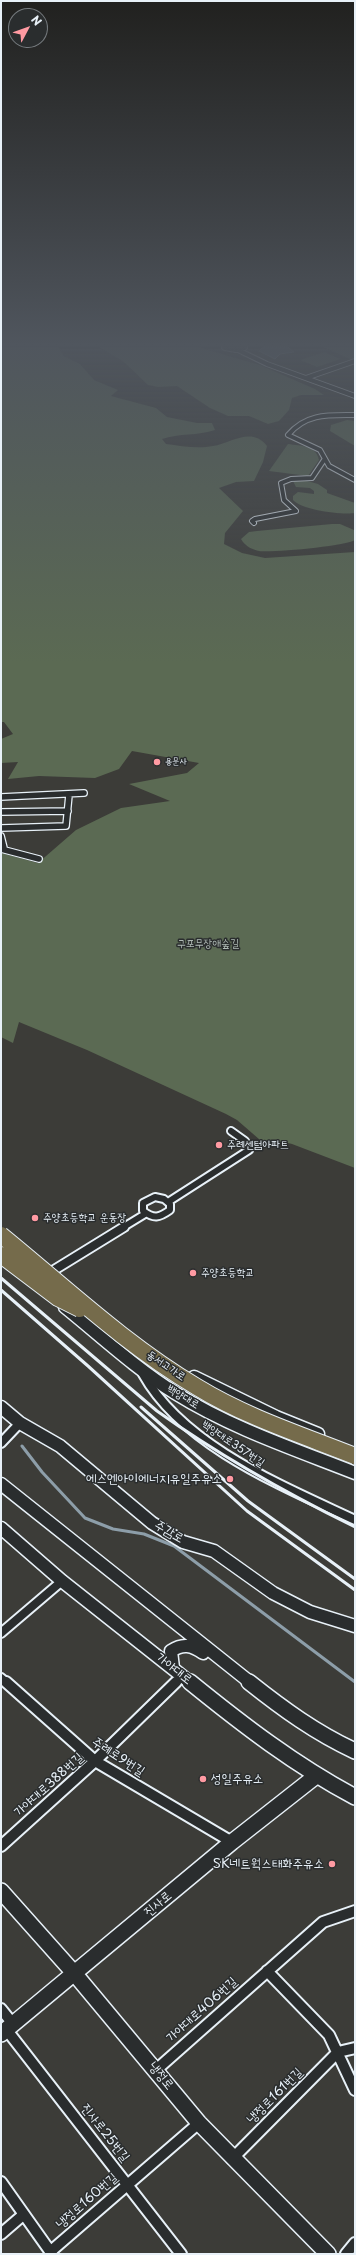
<!DOCTYPE html>
<html>
<head>
<meta charset="utf-8">
<style>
	body { margin:0 }
	#map { position:relative; width:356px; height:2255px; overflow:hidden; background:#3c3c38; font-family:"Playpen Sans",sans-serif }
	canvas { display:block }
	.frame { position:absolute; inset:0; border:2px solid #e8f1f8; pointer-events:none }
	.north { position:absolute; left:8px; top:8px; width:40px; height:40px; box-sizing:border-box; background:#2a2d2e; border:1px solid #767b7f; border-radius:50%; rotate:49deg; font-size:11px; font-weight:700; line-height:16px; text-align:center; color:#e8f1f8 }
	.north::after { content:''; display:block; margin:auto; width:14px; height:18px; background:#ff9aa2; clip-path:polygon(50% 0,100% 100%,50% 72%,0 100%) }
</style>
</head>
<body>
<div id="map">
<canvas width="356" height="2255"></canvas>
<div class="frame"></div>
<div class="north">N</div>
</div>
<script>
const ctx = document.querySelector('canvas').getContext('2d');
ctx.lineJoin = 'round';
function fillPath(path, color) { ctx.fillStyle = color; ctx.fill(path, 'evenodd'); }
function strokePath(path, color, width, dash) { ctx.strokeStyle = color; ctx.lineWidth = width; ctx.lineCap = dash ? 'butt' : 'round'; ctx.setLineDash(dash || []); ctx.stroke(path); }
function label(font, color, halo, rows, align = 'center') {
  ctx.font = font + ' "Playpen Sans","Poor Story",sans-serif'; ctx.lineWidth = 3; ctx.setLineDash([]); ctx.textBaseline = 'middle'; ctx.strokeStyle = halo; ctx.fillStyle = color; for (const [text, x, y, turn = 0] of rows) {
    ctx.save(); ctx.translate(x, y); ctx.rotate((+turn || 0) * Math.PI / 180); ctx.textAlign = isNaN(turn) ? turn : align; if (halo) ctx.strokeText(text, 0, 0); ctx.fillText(text, 0, 0); ctx.restore();
  }
}
fillPath(new Path2D(`
	M 1,347 L 58,347 L 64,356 L 80,364 L 94,380 L 118,390 L 111,396 L 156,408 L 167,417 L 197,423 L 212,423 L 215,430 C 198,436 179,433 162,439 L 166,444 C 181,446 198,449 213,446 C 231,443 252,426 267,446 L 263,462 L 254,481 L 236,482 L 219,488 L 243,511 L 225,533 L 224,544 L 242,553 L 265,558 L 355,552 L 355,1168 L 292,1144 L 284,1142 L 267,1146 L 237,1120 L 226,1114 L 87,1050 L 19,1022 L 13,1043 L 1,1037 L 1,853 L 38,863 L 76,830 L 121,808 L 170,801 L 129,784 L 187,773 L 199,763 L 132,751 L 119,769 L 95,778 L 39,776 L 8,779 L 18,762 L 1,763 L 1,739 L 13,734 L 4,722 L 1,722 Z
	M 99,347 L 198,347 L 260,365 L 315,389 L 324,395 L 301,395 L 292,398 L 289,410 L 279,421 L 268,424 L 249,416 L 228,416 L 210,408 L 177,386 L 158,387 L 148,385 L 124,362 Z
	M 323,347 L 355,347 L 355,360 L 352,360 Z
	M 324,352 L 341,359 L 317,367 L 300,360 Z
	M 347,420 L 355,421 L 355,446 L 330,431 L 331,425 Z
	M 288,444 C 301,446 316,445 319,460 L 308,476 L 269,471 Z
	M 300,479 L 318,484 L 327,490 L 327,493 L 355,503 L 355,513 C 341,515 302,510 293,500 L 293,496 L 298,492 L 314,494 L 314,491 L 310,488 L 296,487 L 293,481 Z
	M 332,524 L 340,524 L 354,530 L 355,540 C 346,546 271,553 259,551 C 251,549 245,546 241,539 L 249,532 L 257,531 Z`), '#5b6a53');
const water = new Path2D(`
	M 264,347 L 288,347 L 294,352 L 280,354 L 275,359 L 259,351 Z`);
fillPath(water, '#516775');
strokePath(water, '#8d9ea9', 1);
strokePath(new Path2D(`
	M 22,1446 L 42,1472 L 85,1518 L 113,1529 L 144,1534 L 174,1546 L 355,1682`), '#8d9ea9', 3);
const streetFar4 = new Path2D(`
	M 236,349 L 267,364 L 355,396
	M 306,378 L 355,361
	M 355,415 C 329,415 306,413 288,435 L 320,450 L 329,466 L 355,480
	M 254,523 L 252,521 L 255,519 L 296,511 L 284,500 L 281,483 L 291,479 L 312,478 L 324,460`);
const streetFar3 = new Path2D(`
	M 1,797 L 84,793
	M 1,812 L 68,811
	M 1,828 L 66,826 L 69,795
	M 1,836 L 4,848
	M 1,849 L 39,859`);
const streetFar2 = new Path2D(`
	M 155,1197 L 164,1199 L 170,1204 L 170,1210 C 159,1218 154,1219 143,1211 L 143,1203 Z
	M 168,1202 L 249,1150 L 245,1141 L 231,1131
	M 122,1228 L 145,1214`);
const streetFar1 = new Path2D(`
	M 46,1275 L 124,1227
	M 143,1374 C 183,1446 283,1486 355,1520
	M 1,1443 L 20,1423
	M 1,1633 L 62,1581
	M 1,1678 L 7,1683
	M 175,1683 L 183,1676`);
const street = new Path2D(`
	M 6,1682 L 95,1761 L 232,1842
	M 1,1846 L 95,1761 L 176,1682
	M 267,1971 L 329,2035 L 355,2090
	M 1,2009 L 13,2024
	M 6,2029 L 181,2254
	M 156,2070 L 323,1922 L 355,1911
	M 232,2159 L 338,2052 L 355,2048
	M 1,2182 L 52,2254
	M 1,2234 L 23,2215
	M 51,2251 L 199,2123
	M 346,2254 L 355,2243`);
const secondaryFar2 = new Path2D(`
	M 225,347 L 236,349 L 244,347`);
const secondaryFar1 = new Path2D(`
	M 65,1307 C 101,1336 135,1368 175,1393 C 231,1428 294,1449 355,1473
	M 194,1377 L 276,1417 L 318,1434
	M 1,1407 L 20,1423 L 60,1446 L 152,1523 L 183,1542 L 214,1551 L 273,1593 L 310,1612 L 355,1626
	M 1,1484 L 251,1683
	M 1,1528 L 62,1581 L 191,1683
	M 173,1668 L 171,1651 C 183,1643 192,1645 203,1653`);
const secondary = new Path2D(`
	M 190,1682 C 243,1725 295,1765 355,1797
	M 249,1682 C 283,1709 316,1733 355,1751
	M 1,1891 L 74,1973 L 199,2123 L 328,2254
	M 1,2034 L 232,1842 L 316,1776`);
strokePath(streetFar4, '#e8f1f8', 6);
strokePath(streetFar3, '#e8f1f8', 8);
strokePath(streetFar2, '#e8f1f8', 10);
strokePath(streetFar1, '#e8f1f8', 12);
strokePath(street, '#e8f1f8', 14);
strokePath(secondaryFar2, '#e8f1f8', 8);
strokePath(secondaryFar1, '#e8f1f8', 15);
strokePath(secondary, '#e8f1f8', 18);
strokePath(streetFar4, '#2a2d2e', 4);
strokePath(streetFar3, '#2a2d2e', 5.5);
strokePath(streetFar2, '#2a2d2e', 6);
strokePath(streetFar1, '#2a2d2e', 8);
strokePath(street, '#2a2d2e', 10);
strokePath(secondaryFar2, '#2a2d2e', 6);
strokePath(secondaryFar1, '#2a2d2e', 12);
strokePath(secondary, '#2a2d2e', 15);
strokePath(new Path2D(`
	M 1,1278 L 157,1411 C 220,1456 286,1493 355,1527
	M 1,1290 L 88,1366 L 247,1511 L 355,1590
	M 141,1407 L 248,1501 L 355,1579`), '#e8f1f8', 3);
const highwayBridge = new Path2D(`
	M 1,1235 C 65,1287 126,1345 197,1387 C 246,1417 302,1435 355,1456
	M 1,1255 L 58,1298 L 80,1309`);
strokePath(highwayBridge, '#e8f1f8', 18, []);
strokePath(highwayBridge, '#756b4b', 16);
const sky = ctx.createLinearGradient(0, 0, 0, 663);
sky.addColorStop(0, '#21211f');
sky.addColorStop(0.52, '#50565e');
sky.addColorStop(1, '#50565e00');
ctx.fillStyle = sky;
ctx.fillRect(0, 0, 356, 663);
for (const [x, y, r, color] of [
	[157,762,4,"#ff9aa2"],
	[219,1145,4,"#ff9aa2"],
	[35,1218,4,"#ff9aa2"],
	[193,1273,4,"#ff9aa2"],
	[230,1479,4,"#ff9aa2"],
	[203,1779,4,"#ff9aa2"],
	[332,1864,4,"#ff9aa2"]
]) { const dot = new Path2D(); dot.arc(x, y, r, 0, 2 * Math.PI); ctx.fillStyle = color; ctx.fill(dot); strokePath(dot, '#2a2d2e', 1.5); }
label('9px', '#e8f1f8', '#2a2d2e', [
	["용문사",165,762]
], 'left');
label('11px', '#b0bbb6', '#2a2d2e', [
	["구포무장애숲길",208,944]
]);
label('11px', '#e8f1f8', '#2a2d2e', [
	["주례센텀아파트",227,1145],
	["주양초등학교 운동장",43,1218],
	["주양초등학교",201,1273]
], 'left');
label('11px', '#e8f1f8', '#2a2d2e', [
	["동서고가로",166,1366,34],
	["백양대로",183,1397,31],
	["백양대로357번길",233,1444,34]
]);
label('13px', '#e8f1f8', '#2a2d2e', [
	["에스엔아이에너지유일주유소",222,1479],
	["성일주유소",211,1779,"left"],
	["SK네트웍스태화주유소",324,1864]
], 'right');
label('13px', '#e8f1f8', '#2a2d2e', [
	["주감로",169,1532,30],
	["가야대로",174,1669,38],
	["주례로9번길",118,1757,33],
	["가야대로388번길",49,1785,-42],
	["진사로",158,1904,-40],
	["가야대로406번길",202,2010,-42],
	["냉정로",161,2076,51],
	["냉정로161번길",275,2096,-45],
	["진사로25번길",105,2133,52],
	["냉정로160번길",87,2201,-41]
]);
</script>
</body>
</html>
